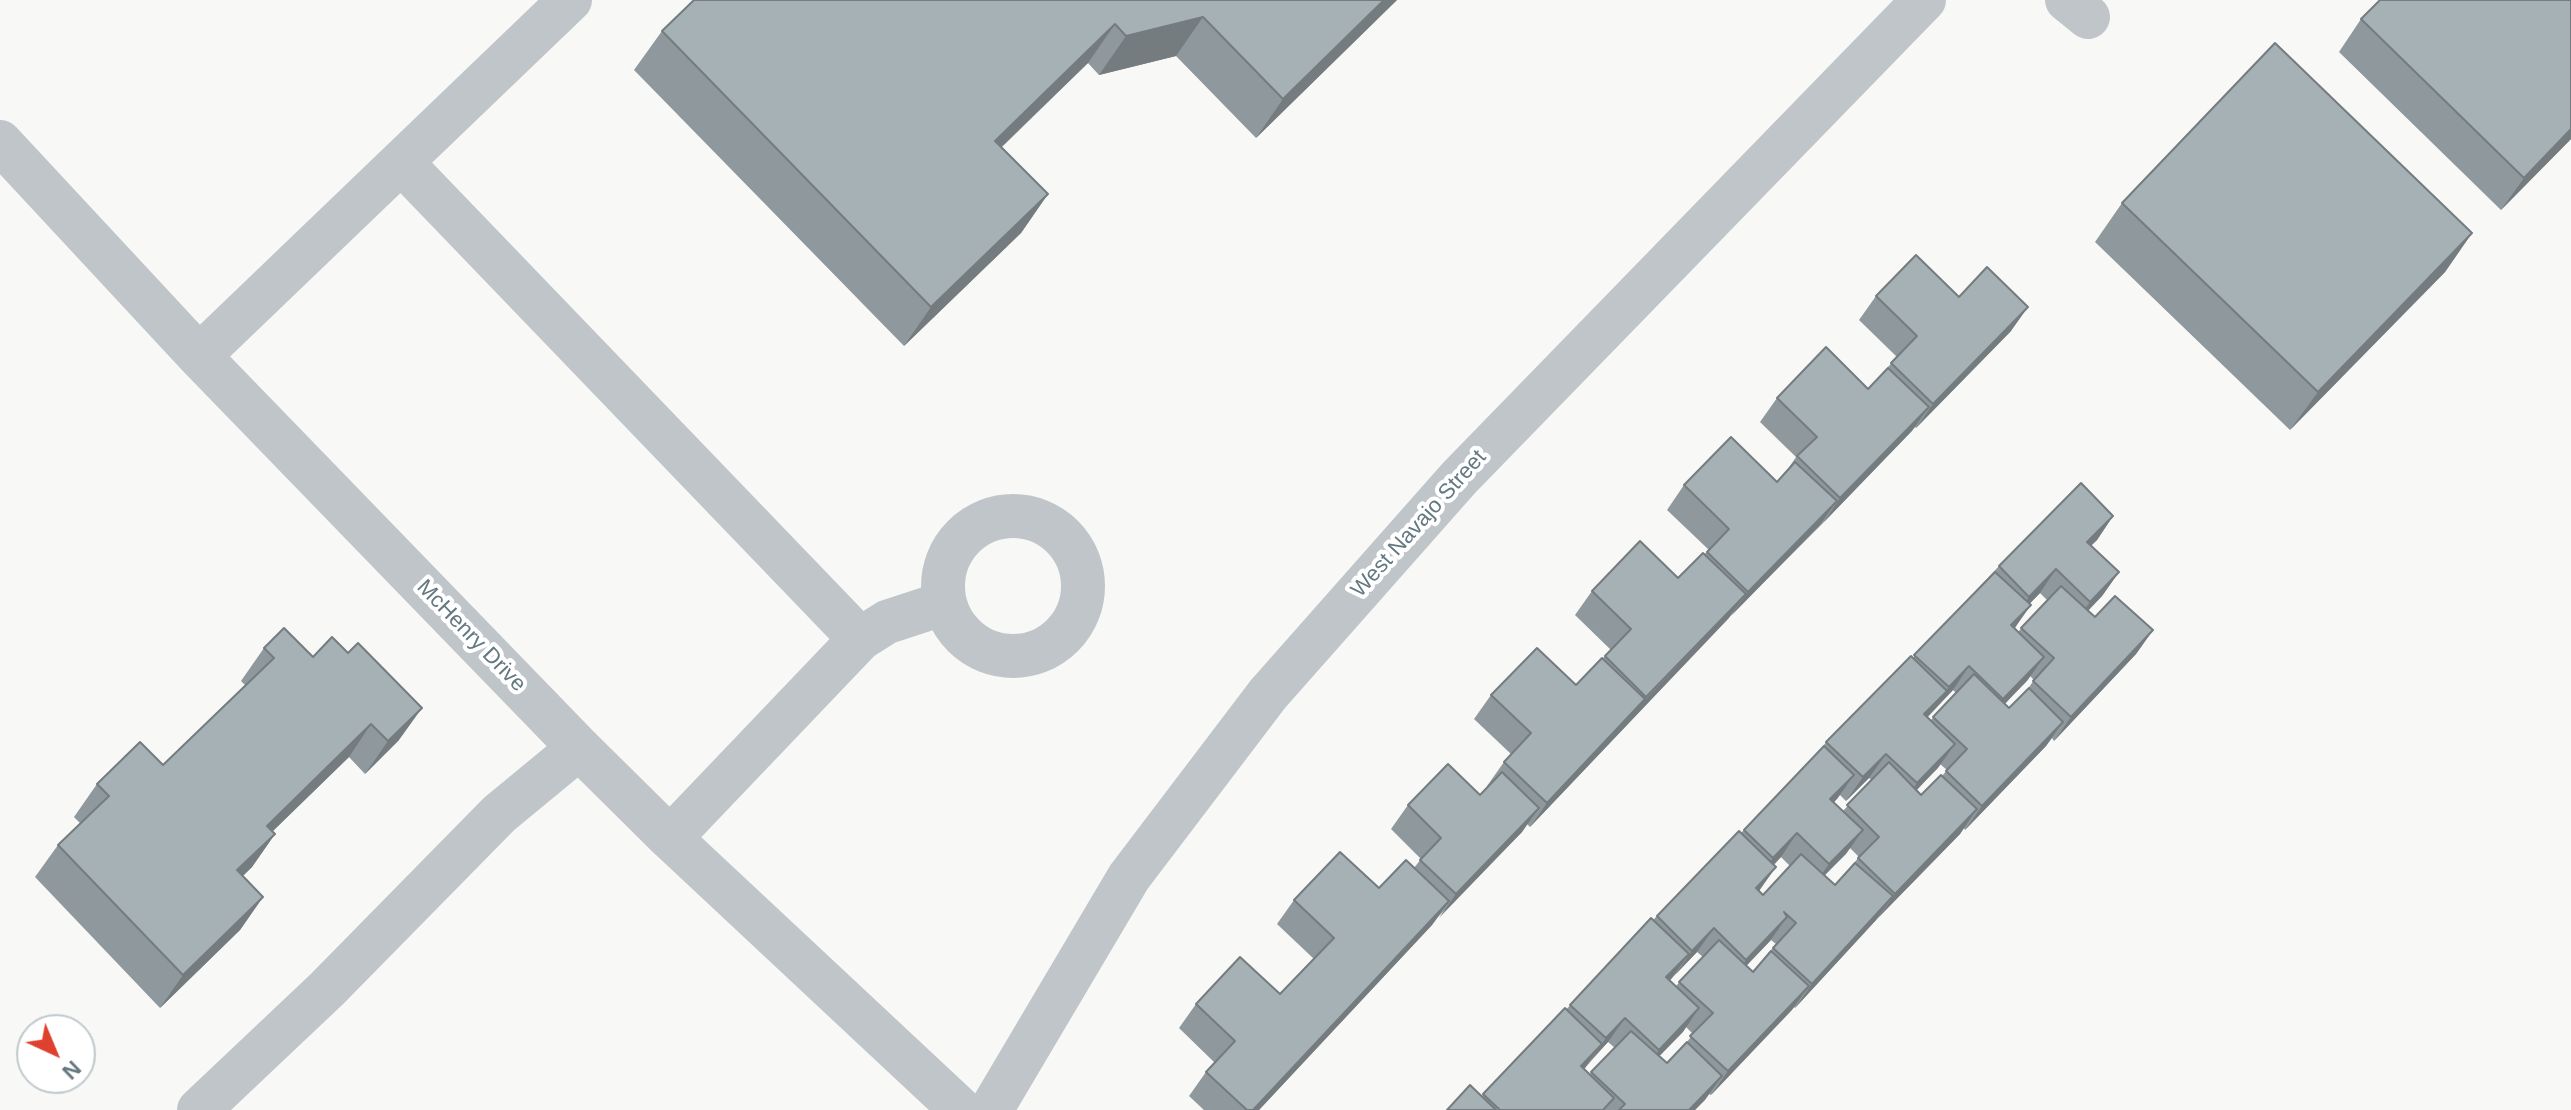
<!DOCTYPE html>
<html>
<head>
<meta charset="utf-8">
<style>
	body { margin:0 }
	#map { position:relative; width:2571px; height:1110px; overflow:hidden; background:#f8f8f6; font-family:Helvetica,sans-serif }
	canvas { display:block }
	.north { position:absolute; left:16px; top:1014px; width:80px; height:80px; box-sizing:border-box; background:#fff; border:2px solid #c1c9cc; border-radius:50%; rotate:136deg; font-size:22px; font-weight:700; line-height:32px; text-align:center; color:#647880 }
	.north::after { content:''; display:block; margin:auto; width:28px; height:36px; background:#df412f; clip-path:polygon(50% 0,100% 100%,50% 72%,0 100%) }
</style>
</head>
<body>
<div id="map">
<canvas width="2571" height="1110"></canvas>
<div class="north">N</div>
</div>
<script>
const ctx = document.querySelector('canvas').getContext('2d');
ctx.lineJoin = 'round';
function strokePath(path, color, width, dash) { ctx.strokeStyle = color; ctx.lineWidth = width; ctx.lineCap = dash ? 'butt' : 'round'; ctx.setLineDash(dash || []); ctx.stroke(path); }
function fillPath(path, color) { ctx.fillStyle = color; ctx.fill(path, 'evenodd'); }
function label(font, color, halo, rows, align = 'center') {
  ctx.font = font + ' Helvetica,sans-serif'; ctx.lineWidth = 8; ctx.setLineDash([]); ctx.textBaseline = 'middle'; ctx.strokeStyle = halo; ctx.fillStyle = color; for (const [text, x, y, turn = 0] of rows) {
    ctx.save(); ctx.translate(x, y); ctx.rotate((+turn || 0) * Math.PI / 180); ctx.textAlign = isNaN(turn) ? turn : align; if (halo) ctx.strokeText(text, 0, 0); ctx.fillText(text, 0, 0); ctx.restore();
  }
}
strokePath(new Path2D(`
	M 2067,0 L 2088,17
	M 0,142 L 199,356 L 579,748 L 670,838 L 961,1110
	M 401,162 L 860,639
	M 199,356 L 570,0
	M943 586a70 70 0 1 1 140 0a70 70 0 1 1-140 0Z
	M 670,838 L 860,639 L 887,622 L 945,603
	M 199,1110 L 327,989 L 499,814 L 579,748
	M 991,1110 L 1129,877 L 1268,694 L 1459,478 L 1924,0`), '#bfc5c8', 44);
fillPath(new Path2D(`
	M 1397,0 L 1256,138 L 1176,56 L 1099,75 L 1088,63 L 1002,147 L 1048,194 L 1021,233 L 904,346 L 634,70 L 662,31 Z
	M 2571,0 L 2571,139 L 2501,210 L 2339,52 L 2361,19 Z
	M 2122,203 L 2472,233 L 2445,272 L 2290,430 L 2095,242 Z
	M 1876,296 L 1959,297 L 2011,331 L 1916,428 L 1915,427 L 1824,522 L 1731,615 L 1530,827 L 1527,824 L 1522,832 L 1438,917 L 1432,925 L 1259,1110 L 1204,1110 L 1189,1096 L 1206,1072 L 1215,1063 L 1179,1028 L 1196,1004 L 1280,994 L 1314,959 L 1277,924 L 1294,900 L 1379,888 L 1414,868 L 1421,859 L 1391,829 L 1408,805 L 1480,795 L 1488,786 L 1487,786 L 1504,762 L 1511,754 L 1474,719 L 1491,695 L 1576,685 L 1611,650 L 1575,615 L 1592,591 L 1678,578 L 1709,550 L 1667,510 L 1684,485 L 1777,482 L 1786,472 L 1796,457 L 1760,422 L 1777,398 L 1868,389 L 1897,357 L 1859,320 Z
	M 2113,516 L 2097,540 L 2091,545 L 2119,572 L 2102,596 L 2088,611 L 2095,617 L 2153,630 L 2136,654 L 2054,741 L 2052,738 L 2046,746 L 1965,830 L 1964,828 L 1960,834 L 1878,918 L 1795,1008 L 1794,1007 L 1711,1095 L 1709,1094 L 1695,1110 L 1447,1110 L 1482,1096 L 1657,916 L 1741,833 L 1820,751 L 1826,742 L 1913,658 L 1999,566 ZM 2040,593 L 2047,600 L 2018,632 L 2015,628 L 2029,604 ZM 2030,676 L 2034,680 L 2027,690 L 2009,708 L 2005,704 ZM 1953,690 L 1956,693 L 1930,721 L 1927,718 ZM 1940,764 L 1947,770 L 1942,776 L 1921,795 L 1917,790 ZM 1869,778 L 1872,780 L 1843,811 L 1834,802 L 1840,795 L 1846,801 ZM 1850,848 L 1859,857 L 1835,885 L 1824,876 ZM 1781,857 L 1790,866 L 1763,895 L 1759,891 L 1774,865 ZM 1771,940 L 1776,944 L 1753,972 L 1746,966 ZM 1697,952 L 1703,957 L 1676,986 L 1670,980 ZM 1686,1027 L 1693,1034 L 1684,1046 L 1667,1063 L 1659,1056 ZM 1608,1042 L 1615,1048 L 1590,1074 L 1584,1069 Z
	M 264,648 L 313,657 L 399,740 L 365,774 L 349,757 L 272,832 L 275,834 L 252,867 L 243,876 L 263,897 L 240,930 L 160,1008 L 35,877 L 58,845 L 80,823 L 74,817 L 97,784 L 163,765 L 245,685 L 241,681 Z`), '#8f989c');
fillPath(new Path2D(`
	M 1384,0 L 1397,0 L 1256,138 L 1283,99 Z
	M 1203,17 L 1176,56 L 1099,75 L 1126,36 Z
	M 1115,24 L 1088,63 L 968,179 L 995,141 Z
	M 2571,129 L 2571,139 L 2501,210 L 2524,178 Z
	M 1048,194 L 1021,233 L 904,346 L 931,307 Z
	M 2472,233 L 2445,272 L 2290,430 L 2318,392 Z
	M 2028,307 L 2011,331 L 1916,428 L 1933,404 Z
	M 1929,407 L 1912,431 L 1824,522 L 1840,498 Z
	M 1837,501 L 1820,525 L 1731,616 L 1748,592 Z
	M 2113,516 L 2097,540 L 2071,566 L 2087,542 Z
	M 2056,569 L 2040,593 L 2013,621 L 2029,597 Z
	M 2119,572 L 2102,596 L 2073,626 L 2090,602 Z
	M 1746,594 L 1729,618 L 1530,827 L 1547,803 Z
	M 2031,605 L 2014,629 L 2011,625 Z
	M 2153,630 L 2136,654 L 2054,741 L 2071,717 Z
	M 2044,657 L 2027,681 L 1986,723 L 2003,699 Z
	M 1969,666 L 1953,690 L 1907,738 L 1924,714 Z
	M 422,708 L 399,740 L 365,774 L 388,741 Z
	M 2063,722 L 2046,746 L 1965,830 L 1982,806 Z
	M 371,724 L 349,757 L 244,859 L 267,826 Z
	M 1955,744 L 1938,768 L 1900,807 L 1917,783 Z
	M 1886,754 L 1869,778 L 1846,801 L 1863,777 Z
	M 1854,775 L 1837,799 L 1814,823 L 1830,799 Z
	M 1539,808 L 1522,832 L 1439,918 L 1456,894 Z
	M 1977,809 L 1960,834 L 1878,918 L 1895,894 Z
	M 1863,830 L 1846,854 L 1812,888 L 1829,864 Z
	M 1797,833 L 1781,857 L 1756,882 L 1773,858 Z
	M 275,834 L 252,867 L 214,903 L 237,870 Z
	M 1776,867 L 1759,891 L 1756,888 Z
	M 1893,896 L 1876,920 L 1795,1008 L 1812,984 Z
	M 263,897 L 240,930 L 160,1008 L 183,975 Z
	M 1449,901 L 1432,925 L 1259,1110 L 1253,1110 Z
	M 1787,917 L 1770,941 L 1729,984 L 1746,960 Z
	M 1714,928 L 1697,952 L 1675,975 L 1692,951 Z
	M 1689,954 L 1672,978 L 1650,1001 L 1666,977 Z
	M 1809,986 L 1792,1010 L 1711,1095 L 1728,1071 Z
	M 1699,1008 L 1683,1032 L 1642,1074 L 1659,1050 Z
	M 1625,1018 L 1608,1042 L 1589,1062 L 1606,1038 Z
	M 1602,1044 L 1585,1068 L 1564,1090 L 1581,1066 Z
	M 1722,1076 L 1705,1100 L 1695,1110 L 1689,1110 Z`), '#747c7f');
const building = new Path2D(`
	M 694,0 L 1384,0 L 1283,99 L 1203,17 L 1126,36 L 1115,24 L 995,141 L 1048,194 L 931,307 L 662,31 Z
	M 2380,0 L 2571,0 L 2571,129 L 2524,178 L 2361,19 Z
	M 2275,43 L 2472,233 L 2318,392 L 2122,203 Z
	M 1916,255 L 1959,297 L 1987,267 L 2028,307 L 1933,404 L 1891,363 L 1917,336 L 1876,296 Z
	M 1826,347 L 1868,389 L 1888,368 L 1929,407 L 1840,498 L 1797,456 L 1817,437 L 1777,398 Z
	M 1731,437 L 1777,482 L 1795,462 L 1837,501 L 1748,592 L 1707,552 L 1729,529 L 1684,485 Z
	M 2081,483 L 2113,516 L 2087,542 L 2119,572 L 2090,602 L 2056,569 L 2029,597 L 1999,566 Z
	M 1640,541 L 1678,578 L 1703,553 L 1746,594 L 1646,697 L 1605,656 L 1631,629 L 1592,591 Z
	M 1995,572 L 2031,605 L 2011,625 L 2044,657 L 2003,699 L 1969,666 L 1949,687 L 1914,655 Z
	M 2061,586 L 2095,617 L 2115,596 L 2153,630 L 2071,717 L 2033,681 L 2054,658 L 2021,628 Z
	M 284,628 L 313,657 L 332,637 L 348,653 L 358,643 L 422,708 L 388,741 L 371,724 L 267,826 L 275,834 L 237,870 L 263,897 L 183,975 L 58,845 L 109,796 L 97,784 L 140,742 L 163,765 L 274,658 L 264,648 Z
	M 1537,648 L 1576,685 L 1602,658 L 1645,699 L 1547,803 L 1504,762 L 1531,733 L 1491,695 Z
	M 1911,656 L 1947,691 L 1924,714 L 1955,744 L 1917,783 L 1886,754 L 1863,777 L 1826,742 Z
	M 1974,674 L 2009,708 L 2029,688 L 2063,722 L 1982,806 L 1946,771 L 1967,749 L 1933,717 Z
	M 1824,746 L 1854,775 L 1830,799 L 1863,830 L 1829,864 L 1797,833 L 1773,858 L 1744,830 Z
	M 1889,762 L 1921,795 L 1941,775 L 1977,809 L 1895,894 L 1858,858 L 1879,837 L 1847,805 Z
	M 1448,764 L 1480,795 L 1502,772 L 1539,808 L 1456,894 L 1420,860 L 1441,838 L 1408,805 Z
	M 1739,831 L 1776,867 L 1756,888 L 1763,895 L 1801,854 L 1835,885 L 1855,863 L 1893,896 L 1812,984 L 1773,948 L 1796,923 L 1784,912 L 1787,917 L 1746,960 L 1714,928 L 1692,951 L 1657,916 Z
	M 1340,852 L 1379,888 L 1406,860 L 1449,901 L 1253,1110 L 1247,1110 L 1206,1072 L 1235,1041 L 1196,1004 L 1240,957 L 1280,994 L 1334,938 L 1294,900 Z
	M 1651,918 L 1689,954 L 1666,977 L 1699,1008 L 1659,1050 L 1625,1018 L 1606,1038 L 1570,1005 Z
	M 1719,940 L 1753,972 L 1771,951 L 1809,986 L 1728,1071 L 1690,1036 L 1713,1013 L 1679,982 Z
	M 1565,1008 L 1602,1044 L 1581,1066 L 1614,1098 L 1603,1110 L 1500,1110 L 1483,1094 Z
	M 1631,1031 L 1667,1063 L 1687,1042 L 1722,1076 L 1689,1110 L 1619,1110 L 1625,1104 L 1591,1072 Z
	M 1470,1085 L 1496,1110 L 1447,1110 Z`);
fillPath(building, '#a6b1b5');
strokePath(building, '#747c7f', 2);
label('22px', '#647880', '#fff', [
	["West Navajo Street",1419,524,-48],
	["McHenry Drive",471,636,46]
]);
</script>
</body>
</html>
